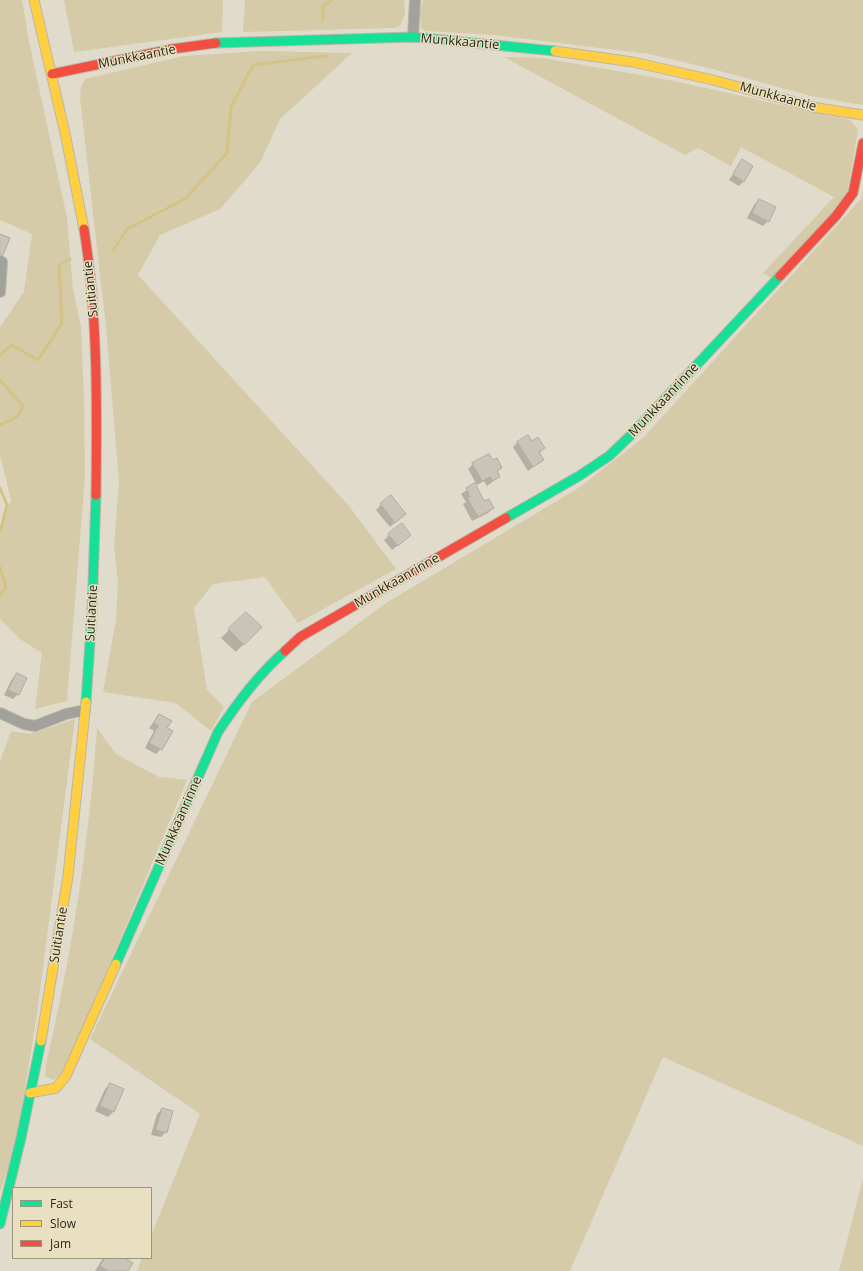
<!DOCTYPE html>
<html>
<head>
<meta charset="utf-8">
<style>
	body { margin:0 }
	#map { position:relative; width:863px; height:1271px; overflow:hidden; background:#e0dbca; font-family:"Open Sans",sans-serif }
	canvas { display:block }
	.legend { position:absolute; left:12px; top:1187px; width:140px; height:72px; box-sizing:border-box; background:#e9e0c1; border:1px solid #9d967f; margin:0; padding:5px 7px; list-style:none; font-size:12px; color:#2b271b }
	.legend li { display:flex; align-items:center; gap:8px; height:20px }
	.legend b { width:20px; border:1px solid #9d967f }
</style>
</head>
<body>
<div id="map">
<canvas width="863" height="1271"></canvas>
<ul class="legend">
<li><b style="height:5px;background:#16e098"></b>Fast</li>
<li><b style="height:5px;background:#ffcf43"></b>Slow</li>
<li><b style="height:5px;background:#f24e42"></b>Jam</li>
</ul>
</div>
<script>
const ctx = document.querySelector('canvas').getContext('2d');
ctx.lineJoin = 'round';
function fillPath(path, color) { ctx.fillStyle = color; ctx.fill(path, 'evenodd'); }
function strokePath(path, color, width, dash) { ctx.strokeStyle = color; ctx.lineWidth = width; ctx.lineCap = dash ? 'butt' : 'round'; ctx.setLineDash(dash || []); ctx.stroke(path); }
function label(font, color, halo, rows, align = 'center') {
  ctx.font = font + ' "Open Sans",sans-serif'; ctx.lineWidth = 3; ctx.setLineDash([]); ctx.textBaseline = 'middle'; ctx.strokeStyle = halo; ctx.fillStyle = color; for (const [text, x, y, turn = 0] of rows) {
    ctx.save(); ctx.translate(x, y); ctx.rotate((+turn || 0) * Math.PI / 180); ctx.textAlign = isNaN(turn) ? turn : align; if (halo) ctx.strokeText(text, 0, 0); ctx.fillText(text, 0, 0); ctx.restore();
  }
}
fillPath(new Path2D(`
	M 0,0 L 22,0 L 29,41 L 67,218 L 73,289 L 81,327 L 84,399 L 85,475 L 67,701 L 35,709 L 42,653 L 20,639 L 0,619 L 0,527 L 11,500 L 0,455 L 0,327 L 24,292 L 32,234 L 0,220 Z
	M 64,0 L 223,0 L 222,32 L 74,52 Z
	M 245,0 L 404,0 L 405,14 L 400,26 L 393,28 L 243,32 Z
	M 423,0 L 863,0 L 863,105 L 811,96 L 709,68 L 649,54 L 494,35 L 425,31 L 421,28 L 420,13 Z
	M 260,51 L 352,53 L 280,119 L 260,163 L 220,209 L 160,235 L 138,275 L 349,506 L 396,569 L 298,623 L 265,577 L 213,584 L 194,608 L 207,690 L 224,707 L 211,731 L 176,703 L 103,692 L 116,620 L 118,581 L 114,546 L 119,482 L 106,327 L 80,98 L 81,87 L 85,79 L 184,56 Z
	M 504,57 L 543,58 L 674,81 L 850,120 L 858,130 L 845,206 L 771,278 L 763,273 L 834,197 L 741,147 L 731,166 L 698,148 L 685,155 Z
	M 863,190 L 863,1146 L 663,1057 L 570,1271 L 137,1271 L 142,1258 L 151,1258 L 151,1236 L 200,1114 L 90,1039 L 252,702 L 386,603 L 580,487 L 643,438 L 861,199 Z
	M 75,719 L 37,1014 L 16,1145 L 0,1192 L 0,761 L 11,731 L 29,734 Z
	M 97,728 L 116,754 L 159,777 L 187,780 L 67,1066 L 62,1075 L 53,1080 L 45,1076 L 46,1064 C 72,954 89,842 97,728 Z
	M 863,1179 L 863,1271 L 839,1271 Z`), '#d6cba8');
fillPath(new Path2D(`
	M 742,161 L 744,181 L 739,186 L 729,180 Z
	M 759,200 L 768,221 L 763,226 L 747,218 L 754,205 Z
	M 518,442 L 532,442 L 544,448 L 539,454 L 543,460 L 528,471 L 513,447 Z
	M 493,462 L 501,468 L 496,472 L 499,477 L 487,486 L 484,481 L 477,485 L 468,469 L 473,464 Z
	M 474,485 L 484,503 L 493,508 L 488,513 L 472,521 L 463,504 L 466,502 L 461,494 Z
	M 381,505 L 405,514 L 390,527 L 376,510 Z
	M 389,535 L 405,540 L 392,550 L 384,540 Z
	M 246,613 L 260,627 L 236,652 L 221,638 Z
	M 17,674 L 18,694 L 13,699 L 4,695 L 12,679 Z
	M 159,715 L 166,729 L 161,749 L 156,754 L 145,748 L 154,731 L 149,728 Z
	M 110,1084 L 123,1090 L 113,1112 L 108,1117 L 95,1111 L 105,1089 Z
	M 162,1109 L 166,1132 L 161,1137 L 151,1135 L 157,1114 Z
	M 103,1258 L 123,1258 L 127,1271 L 95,1271 Z`), '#0003');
strokePath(new Path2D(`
	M 323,20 L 323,6 L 332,0
	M 113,251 L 127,229 L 185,199 L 227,153 L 231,107 L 253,65 L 326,56
	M 0,355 L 12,345 L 38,360 L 62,323 L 59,265 L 70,259
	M 0,380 L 23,406 L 17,417 L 0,425
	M 0,488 L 7,505 L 0,532
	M 0,567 L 6,588 L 0,595`), '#d5c385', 3);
const building = new Path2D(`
	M 742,159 L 753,166 L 744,182 L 733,175 Z
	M 759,199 L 776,207 L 769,222 L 752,213 Z
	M 0,234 L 10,238 L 3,255 L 0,255 Z
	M 528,435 L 532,441 L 538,437 L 545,448 L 539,452 L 544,460 L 533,467 L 517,442 Z
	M 489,454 L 493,460 L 497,458 L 502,468 L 497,471 L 500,477 L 492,481 L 490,477 L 482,481 L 472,463 Z
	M 475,483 L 484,501 L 489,499 L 494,508 L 478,517 L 467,498 L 470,497 L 466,488 Z
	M 391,495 L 406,514 L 395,523 L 380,504 Z
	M 402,523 L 411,535 L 398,546 L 388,534 Z
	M 246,612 L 262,627 L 244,645 L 228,629 Z
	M 17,673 L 27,678 L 19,695 L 8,690 Z
	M 159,714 L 172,721 L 167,728 L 173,731 L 162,750 L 149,743 L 158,726 L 154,723 Z
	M 110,1083 L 124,1089 L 114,1112 L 100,1106 Z
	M 162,1108 L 173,1111 L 167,1133 L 156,1130 Z
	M 105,1258 L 125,1258 L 133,1263 L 128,1271 L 108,1271 L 100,1266 Z`);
fillPath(building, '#c8c4b7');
strokePath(building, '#b0ac9f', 1);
const street = new Path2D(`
	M 413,37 L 415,0
	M 0,261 L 2,262 L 0,292
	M 0,713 L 24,724 L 35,726 L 66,714 L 85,710`);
const fast = new Path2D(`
	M 216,43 L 413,37 L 555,51
	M 506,518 L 579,476 L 609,456 L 631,435 L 780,276
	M 86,702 L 92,612 L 96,495
	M 116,964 L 218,732 C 238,702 258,675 285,651
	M 0,1224 L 21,1138 L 41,1041`);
const slow = new Path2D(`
	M 34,0 L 65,133 L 84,229
	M 555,51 L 633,62 L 713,80 L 818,108 L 863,115
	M 41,1041 L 68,876 L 86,702
	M 30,1093 L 56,1088 L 66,1076 L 116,964`);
const jam = new Path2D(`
	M 52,74 L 172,49 L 216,43
	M 84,229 C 98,316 97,407 96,495
	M 780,276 L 836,216 L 853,193 L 863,143
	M 285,651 L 300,637 L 506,518`);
strokePath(street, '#bab6a9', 12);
strokePath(fast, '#bab6a9', 11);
strokePath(slow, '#bab6a9', 11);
strokePath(jam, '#bab6a9', 11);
strokePath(street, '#a3a19b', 10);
strokePath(fast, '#16e098', 9);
strokePath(slow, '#ffcf43', 9);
strokePath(jam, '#f24e42', 9);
label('13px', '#2b271b', '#e9e0c1', [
	["Munkkaantie",460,42,5],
	["Munkkaantie",137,57,-11],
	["Munkkaantie",778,97,15],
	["Suitiantie",91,289,-96],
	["Munkkaanrinne",664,400,-47],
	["Munkkaanrinne",397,581,-30],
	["Suitiantie",92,613,-87],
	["Munkkaanrinne",179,821,-66],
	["Suitiantie",59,935,-81]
]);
</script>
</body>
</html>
